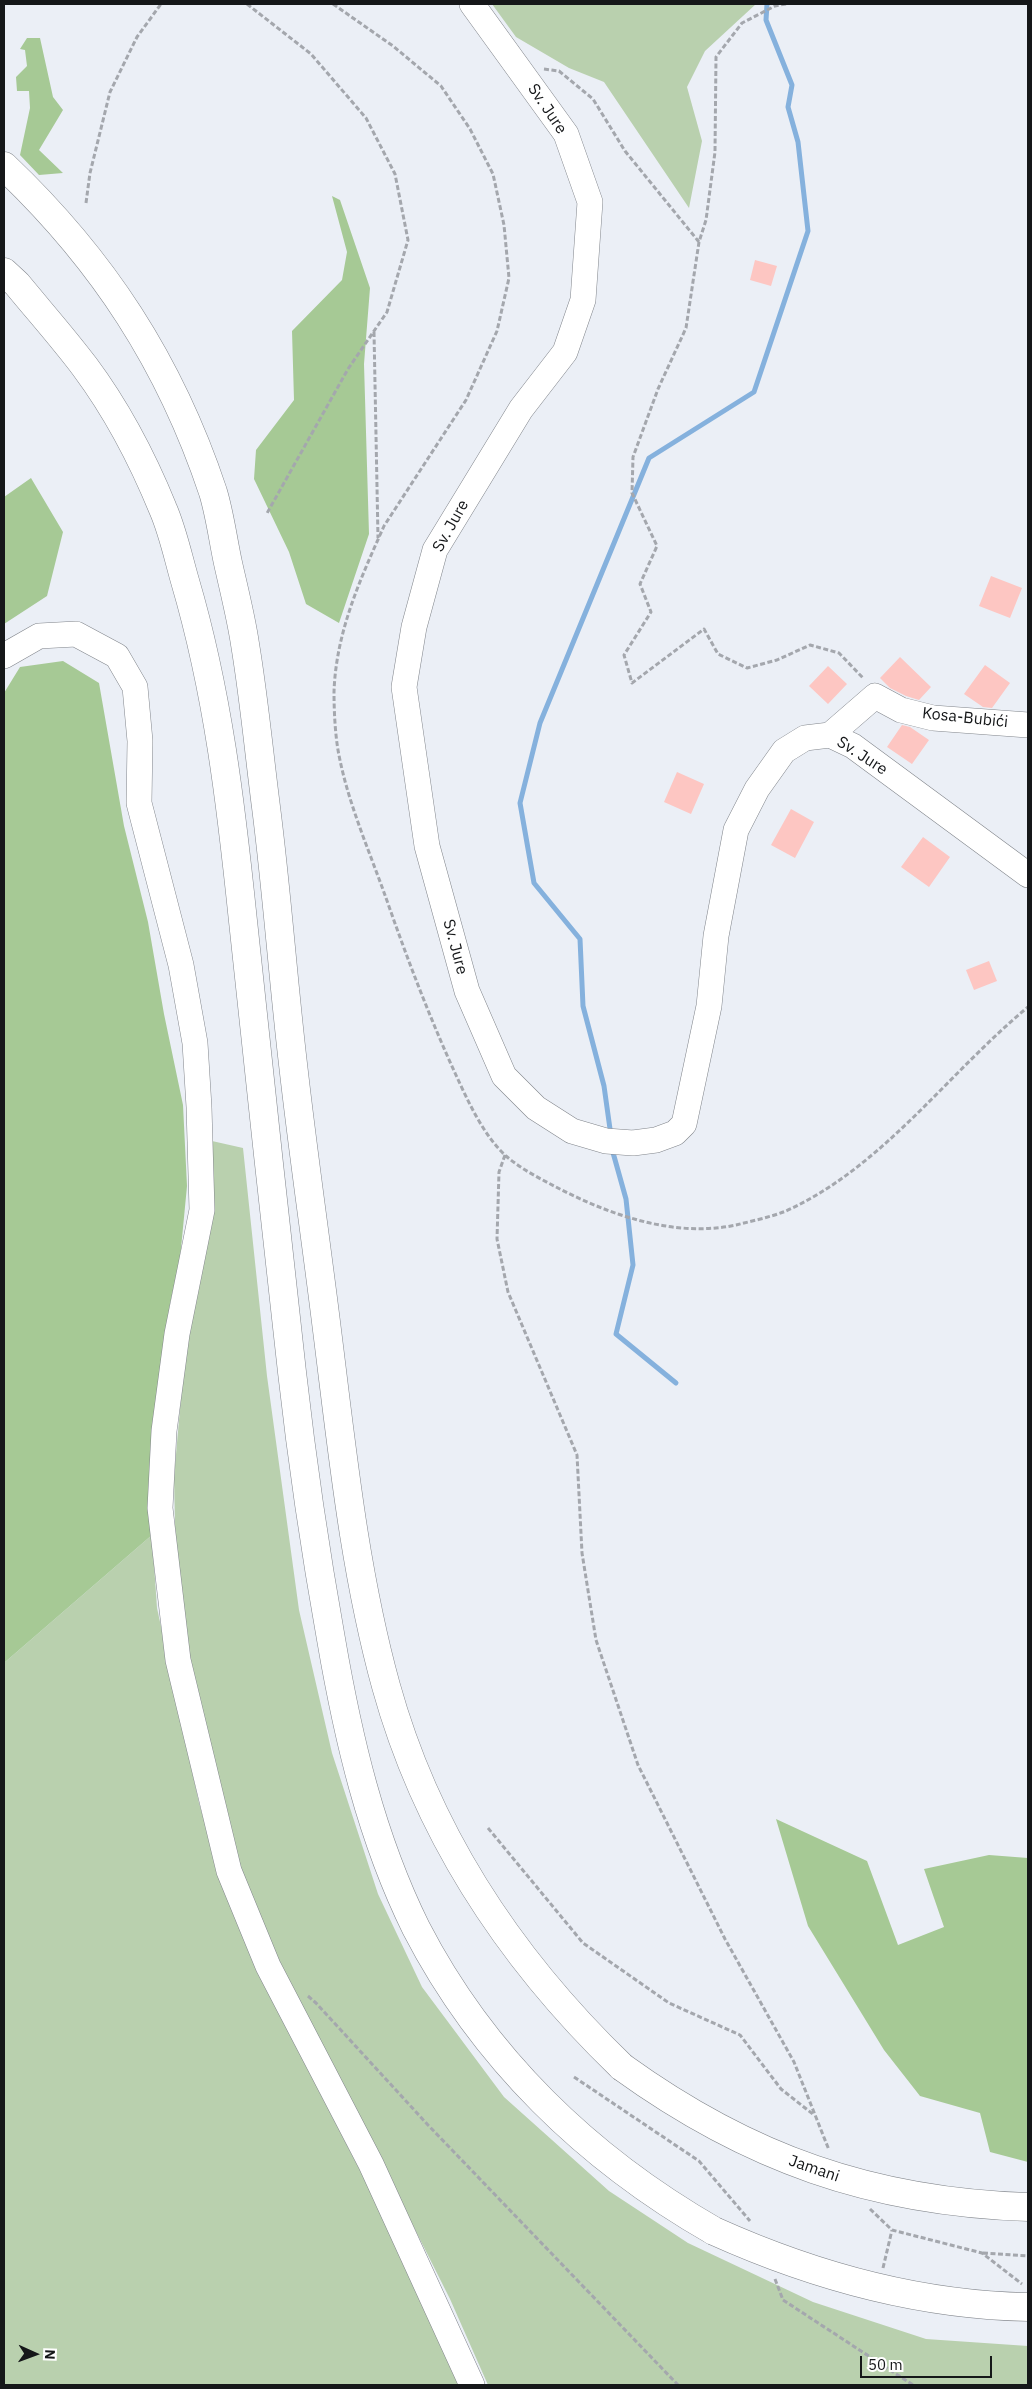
<!DOCTYPE html>
<html>
<head>
<meta charset="utf-8">
<style>
	body { margin:0 }
	#map { position:relative; width:1032px; height:2389px; overflow:hidden; background:#ebeff6; font-family:"IBM Plex Sans",sans-serif }
	canvas { display:block }
	.frame { position:absolute; inset:0; border:5px solid #151719; pointer-events:none }
	.north { position:absolute; left:10px; top:2329px; width:50px; height:50px; -webkit-text-stroke:4px #fff; paint-order:stroke; rotate:92deg; font-size:14px; font-weight:700; line-height:20px; text-align:center; color:#151719 }
	.north::after { content:''; display:block; margin:auto; width:18px; height:22px; background:#151719; clip-path:polygon(50% 0,100% 100%,50% 72%,0 100%) }
	.scale { position:absolute; left:860px; top:2356px; width:132px; height:22px; box-sizing:border-box; border:2px solid #151719; border-top:0; padding-left:6px; font-size:15px; line-height:18px; white-space:nowrap; color:#151719; -webkit-text-stroke:4px #fff; paint-order:stroke }
</style>
</head>
<body>
<div id="map">
<canvas width="1032" height="2389"></canvas>
<div class="frame"></div>
<div class="north">N</div>
<div class="scale">50 m</div>
</div>
<script>
const ctx = document.querySelector('canvas').getContext('2d');
ctx.lineJoin = 'round';
function fillPath(path, color) { ctx.fillStyle = color; ctx.fill(path, 'evenodd'); }
function strokePath(path, color, width, dash) { ctx.strokeStyle = color; ctx.lineWidth = width; ctx.lineCap = dash ? 'butt' : 'round'; ctx.setLineDash(dash || []); ctx.stroke(path); }
function label(font, color, halo, rows, align = 'center') {
  ctx.font = font + ' "IBM Plex Sans",sans-serif'; ctx.lineWidth = 5; ctx.setLineDash([]); ctx.textBaseline = 'middle'; ctx.strokeStyle = halo; ctx.fillStyle = color; for (const [text, x, y, turn = 0] of rows) {
    ctx.save(); ctx.translate(x, y); ctx.rotate((+turn || 0) * Math.PI / 180); ctx.textAlign = isNaN(turn) ? turn : align; if (halo) ctx.strokeText(text, 0, 0); ctx.fillText(text, 0, 0); ctx.restore();
  }
}
fillPath(new Path2D(`
	M 492,4 L 756,4 L 705,51 L 687,87 L 702,141 L 689,208 L 604,82 L 569,68 L 516,37 Z
	M 212,1141 L 243,1148 L 267,1376 L 299,1610 L 332,1753 L 378,1894 L 422,1987 L 504,2097 L 609,2191 L 688,2243 L 813,2302 L 926,2339 L 1028,2346 L 1028,2385 L 488,2385 L 450,2299 L 378,2156 L 287,1988 L 246,1890 L 201,1724 L 176,1572 L 174,1477 L 182,1386 Z
	M 152,1535 L 157,1608 L 199,1803 L 223,1885 L 256,1969 L 394,2236 L 459,2385 L 4,2385 L 4,1663 Z`), '#b9d0ae');
fillPath(new Path2D(`
	M 27,38 L 40,38 L 53,97 L 63,110 L 39,150 L 63,173 L 39,175 L 20,155 L 30,108 L 29,91 L 17,91 L 16,77 L 27,66 L 25,50 L 20,49 Z
	M 332,196 L 340,200 L 370,288 L 364,364 L 369,534 L 339,623 L 306,604 L 289,552 L 254,479 L 256,450 L 294,400 L 292,331 L 342,280 L 347,252 Z
	M 31,478 L 63,532 L 47,596 L 4,624 L 4,497 Z
	M 63,661 L 99,683 L 124,826 L 148,922 L 164,1014 L 183,1105 L 187,1186 L 180,1259 L 170,1304 L 153,1454 L 152,1535 L 4,1663 L 4,693 L 20,667 Z
	M 776,1819 L 867,1861 L 898,1945 L 944,1927 L 924,1869 L 989,1855 L 1028,1858 L 1028,2162 L 990,2152 L 980,2113 L 920,2096 L 884,2050 L 808,1926 Z`), '#a6c995');
strokePath(new Path2D(`
	M 611,1136 L 604,1086 L 583,1006 L 580,939 L 534,883 L 520,803 L 540,723 L 649,458 L 754,392 L 808,231 L 798,142 L 788,107 L 792,85 L 766,20 L 767,4
	M 612,1149 L 626,1199 L 633,1265 L 616,1334 L 676,1383`), '#85b1dd', 5);
fillPath(new Path2D(`
	M 755,260 L 777,266 L 771,286 L 750,280 Z
	M 991,576 L 1022,588 L 1010,618 L 979,606 Z
	M 900,657 L 931,687 L 919,700 L 906,696 L 890,688 L 880,678 Z
	M 985,665 L 1010,683 L 992,708 L 983,707 L 964,694 Z
	M 828,666 L 847,684 L 828,704 L 809,686 Z
	M 902,725 L 910,727 L 929,740 L 912,764 L 887,747 Z
	M 677,772 L 704,784 L 691,814 L 664,802 Z
	M 791,809 L 814,822 L 795,858 L 771,845 Z
	M 923,837 L 950,857 L 929,887 L 901,867 Z
	M 989,961 L 997,981 L 974,990 L 966,970 Z`), '#fdc6c2');
const minor = new Path2D(`
	M 472,4 L 566,134 L 590,202 L 583,300 L 565,352 L 521,409 L 435,550 L 414,627 L 404,687 L 427,846 L 467,991 L 504,1076 L 536,1108 L 572,1131 L 606,1141 L 633,1143 L 656,1140 L 675,1133 L 684,1124 L 709,1006 L 716,936 L 736,830 L 757,789 L 784,751 L 805,738 L 830,735 L 853,746 L 1028,875
	M 4,656 L 39,636 L 76,634 L 117,656 L 135,687 L 140,741 L 139,803 L 181,965 L 195,1043 L 199,1107 L 202,1210 L 177,1334 L 164,1431 L 160,1508 L 178,1660 L 229,1871 L 268,1966 L 371,2164 L 472,2385
	M 830,735 L 875,696 L 901,710 L 933,718 L 1028,725`);
const highway = new Path2D(`
	M 4,166 C 103,260 170,363 213,492 C 220,515 223,540 228,563 C 234,590 241,617 245,644 C 254,698 259,753 266,807 C 277,893 283,979 293,1064 C 303,1153 316,1241 327,1330 C 342,1449 354,1570 386,1686 C 427,1834 512,1961 622,2067
	M 4,272 L 17,284 C 40,312 64,339 85,367 C 117,410 143,460 163,509 C 173,532 178,557 185,581 C 218,693 231,805 243,921 C 259,1071 275,1222 292,1372 C 302,1461 315,1550 331,1639 C 348,1738 371,1837 416,1928 C 483,2058 588,2159 714,2231`);
strokePath(minor, '#81858b', 26);
strokePath(highway, '#81858b', 29);
strokePath(new Path2D(`
	M 247,4 L 311,54 L 366,118 L 395,174 L 408,240 L 387,312 L 348,369 L 266,515
	M 333,4 L 393,46 L 441,86 L 470,129 L 493,174 L 504,225 L 509,278 L 497,331 L 466,400 L 384,526 C 360,580 336,632 334,692 C 334,710 335,732 338,750 C 347,801 369,850 386,898 C 407,958 429,1016 455,1073 C 468,1101 483,1135 506,1156 C 521,1169 539,1178 556,1187 C 610,1215 674,1238 736,1225 C 752,1221 771,1217 786,1211 C 883,1167 948,1073 1028,1007
	M 786,4 L 775,6 L 742,23 L 716,57 L 715,152 L 706,220 L 699,242 L 686,328 L 658,389 L 633,457 L 632,493 L 657,546 L 640,584 L 651,612 L 624,655 L 632,683 L 704,629 L 718,654 L 747,668 L 777,660 L 810,645 L 839,653 L 864,679
	M 544,69 L 559,71 L 593,99 L 625,151 L 699,242
	M 86,203 L 90,173 L 110,92 L 137,37 L 161,4
	M 374,332 L 378,538
	M 505,1155 L 499,1172 L 497,1239 L 508,1292 L 577,1455 L 582,1553 L 596,1640 L 638,1765 L 725,1939 L 794,2062 L 829,2150
	M 488,1828 L 583,1943 L 669,2003 L 740,2035 L 781,2089 L 814,2115
	M 308,1996 L 316,2003 L 428,2125 L 678,2385
	M 574,2077 L 699,2161 L 750,2221
	M 870,2209 L 892,2230 L 982,2253 L 1022,2284
	M 983,2253 L 1028,2256
	M 883,2268 L 892,2230
	M 775,2279 L 783,2300 L 913,2385`), '#a4a7ad', 3, [5, 2.5]);
strokePath(minor, '#fff', 25);
strokePath(highway, '#fff', 28);
const highwayBridge = new Path2D(`
	M 622,2067 C 748,2158 872,2202 1028,2207
	M 714,2231 C 814,2276 918,2305 1028,2307`);
strokePath(highwayBridge, '#81858b', 29, []);
strokePath(highwayBridge, '#fff', 28);
label('16px', '#151719', '#fff', [
	["Sv. Jure",547,109,56],
	["Sv. Jure",451,526,-61],
	["Kosa-Bubići",965,718,6],
	["Sv. Jure",862,756,33],
	["Sv. Jure",455,947,75],
	["Jamani",814,2169,19]
]);
</script>
</body>
</html>
